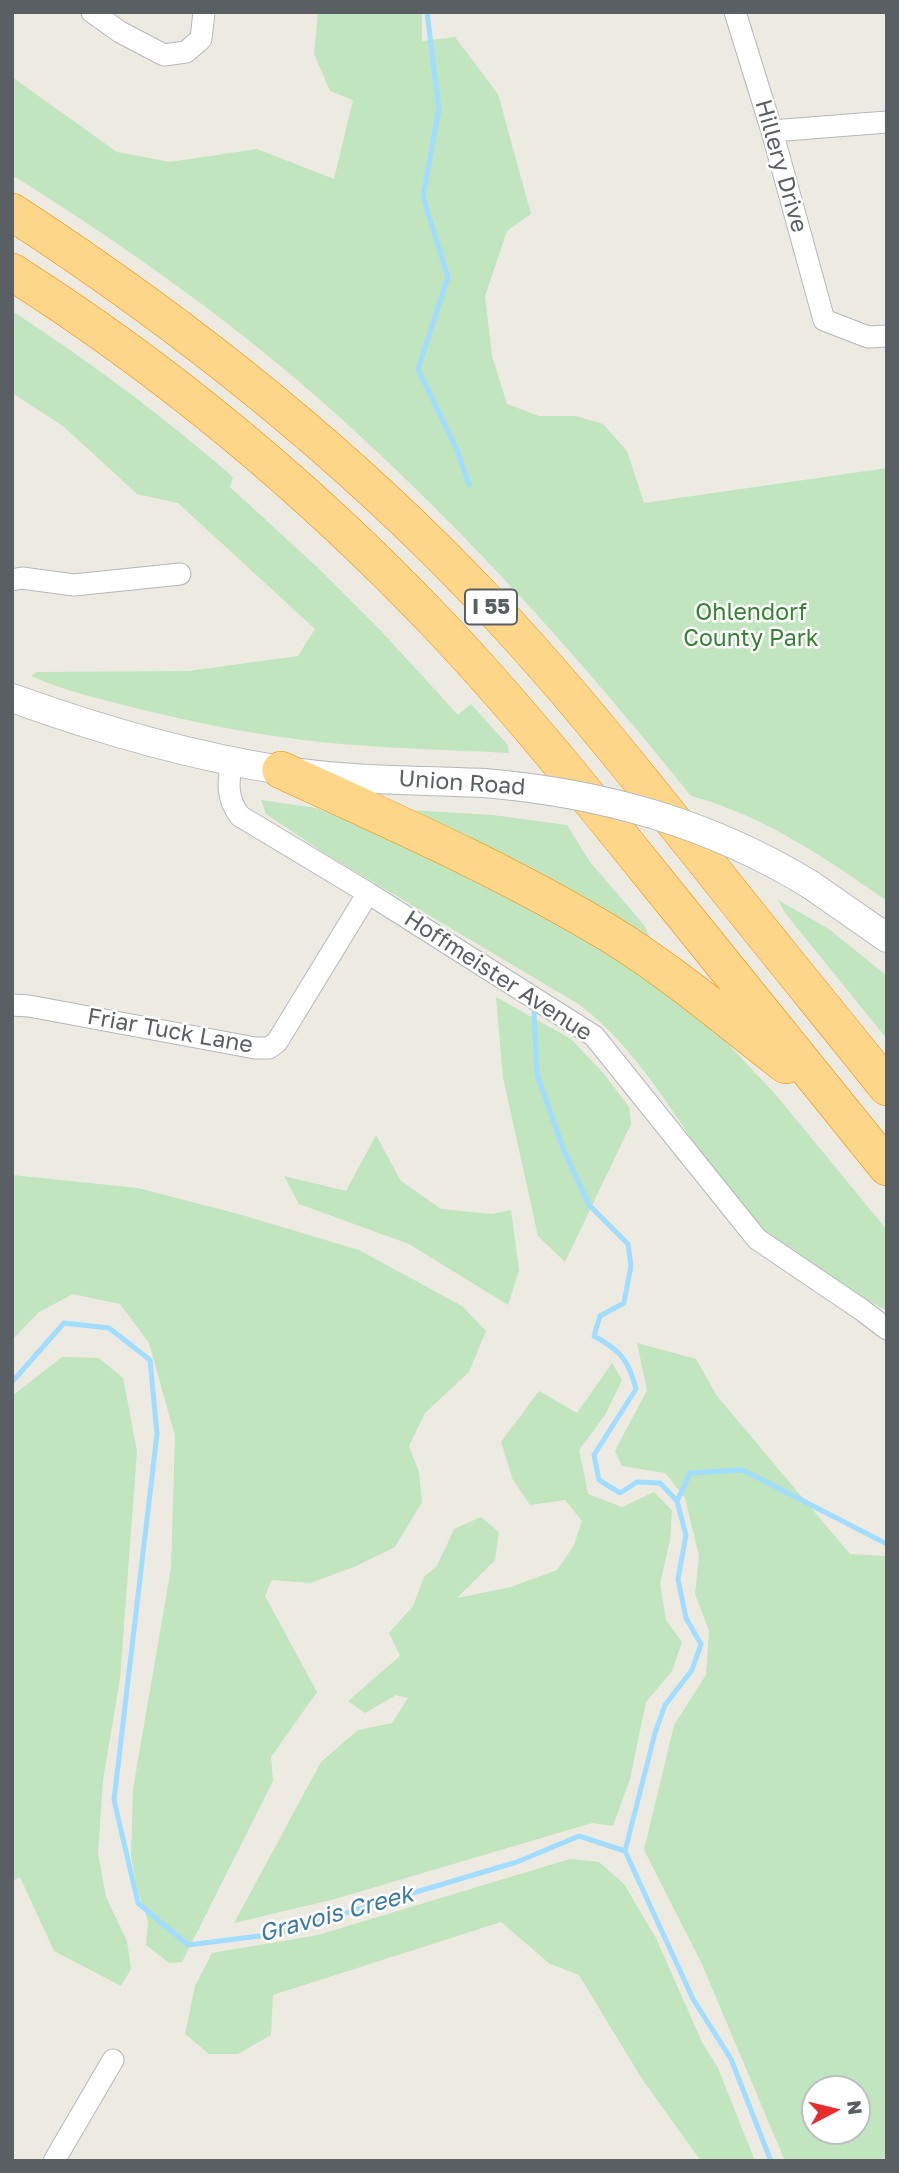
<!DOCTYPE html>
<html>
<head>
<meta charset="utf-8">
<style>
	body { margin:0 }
	#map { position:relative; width:899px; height:2173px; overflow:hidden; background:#edeae2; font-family:"Golos Text",sans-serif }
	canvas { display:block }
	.frame { position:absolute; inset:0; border:14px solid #5a5f63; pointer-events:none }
	.north { position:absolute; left:801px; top:2075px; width:70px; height:70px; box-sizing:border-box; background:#fff; border:2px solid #bdbfc1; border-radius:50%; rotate:83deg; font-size:19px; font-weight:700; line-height:28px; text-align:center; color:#5a5f63 }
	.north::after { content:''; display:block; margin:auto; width:24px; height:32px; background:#ea2b2c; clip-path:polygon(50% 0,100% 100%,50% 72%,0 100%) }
</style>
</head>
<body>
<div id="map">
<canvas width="899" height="2173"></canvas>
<div class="frame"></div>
<div class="north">N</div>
</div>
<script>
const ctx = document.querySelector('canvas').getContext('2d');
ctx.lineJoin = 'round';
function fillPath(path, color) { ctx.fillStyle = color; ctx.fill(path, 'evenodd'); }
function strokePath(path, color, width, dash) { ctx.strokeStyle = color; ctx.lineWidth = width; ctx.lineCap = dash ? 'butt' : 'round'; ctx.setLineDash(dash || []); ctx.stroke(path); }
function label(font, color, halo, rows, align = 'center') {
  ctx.font = font + ' "Golos Text",sans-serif'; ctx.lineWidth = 5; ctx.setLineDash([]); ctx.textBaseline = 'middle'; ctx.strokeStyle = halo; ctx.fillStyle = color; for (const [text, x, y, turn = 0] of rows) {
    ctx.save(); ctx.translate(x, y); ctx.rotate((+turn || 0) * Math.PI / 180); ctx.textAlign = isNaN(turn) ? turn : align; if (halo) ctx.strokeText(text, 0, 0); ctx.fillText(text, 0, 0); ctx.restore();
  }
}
fillPath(new Path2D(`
	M 318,12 L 422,12 L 422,41 L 455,37 L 498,94 L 531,214 L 507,231 L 485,296 L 492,356 L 507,404 L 539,416 L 576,416 L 603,424 L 627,451 L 644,503 L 887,468 L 887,901 C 827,859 763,815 691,796 C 574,650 453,516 311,392 C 219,312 116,240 12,175 L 12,77 L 117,152 L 170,162 L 257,149 L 334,179 L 353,100 L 330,91 L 314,54 Z
	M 12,311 C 89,361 164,417 233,477 L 230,487 L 317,567 L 383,633 L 458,715 L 471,704 L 508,745 L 509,753 C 431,749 352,748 274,736 C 230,730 187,720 143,710 C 105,700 67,692 31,676 L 37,672 L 189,671 L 298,656 L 315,629 L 178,503 L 137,494 L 63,426 L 12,393 Z
	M 261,800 L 316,808 L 354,823 L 564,921 L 715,1030 L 776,1095 L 887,1230 L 887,1311 C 843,1285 777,1255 745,1215 C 691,1147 650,1059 580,1005 L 326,854 L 266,814 Z
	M 409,810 L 493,815 L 567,825 L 590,862 L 644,925 L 657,953 Z
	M 778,900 L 829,929 L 887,976 L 887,1039 L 785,913 Z
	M 496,997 L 571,1039 L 604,1074 L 629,1107 L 631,1124 L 565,1262 L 538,1236 L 503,1078 Z
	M 376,1135 L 401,1181 L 441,1209 L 492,1214 L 511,1210 L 519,1270 L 508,1305 L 409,1244 L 299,1204 L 284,1176 L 346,1191 Z
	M 12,1175 L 138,1188 L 242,1215 L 359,1250 L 462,1306 L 486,1331 L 469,1372 L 425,1413 L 409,1446 L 419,1472 L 422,1502 L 395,1547 L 354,1567 L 310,1583 L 272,1580 L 265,1596 L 317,1692 L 271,1757 L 273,1781 L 182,1962 L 169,1963 L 146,1945 L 148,1921 L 137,1889 L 131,1856 L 133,1789 L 171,1568 L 175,1436 L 149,1343 L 120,1304 L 73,1294 L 39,1312 L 12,1340 Z
	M 637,1343 L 696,1359 L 717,1396 L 850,1554 L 887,1556 L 887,2161 L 785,2161 L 701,1962 L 644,1850 L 674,1725 L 706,1675 L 709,1631 L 695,1594 L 699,1556 L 685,1498 L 665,1473 L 622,1466 L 615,1451 L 647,1390 ZM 815,2089 L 857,2089 L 857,2131 L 815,2131 Z
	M 62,1357 L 99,1358 L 123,1378 L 137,1451 L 120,1679 L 103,1780 L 98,1853 L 106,1897 L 127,1941 L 131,1969 L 121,1986 L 54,1951 L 20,1877 L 12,1881 L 12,1396 Z
	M 612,1363 L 622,1380 L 605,1415 L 579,1450 L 588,1494 L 622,1507 L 654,1492 L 672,1510 L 670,1541 L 660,1583 L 666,1620 L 682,1642 L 672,1671 L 646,1702 L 630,1779 L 613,1826 L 592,1823 L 335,1899 L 234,1923 L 321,1762 L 358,1730 L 392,1723 L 408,1698 L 396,1695 L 365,1713 L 348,1701 L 400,1656 L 389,1633 L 413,1606 L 424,1577 L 437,1566 L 454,1529 L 481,1517 L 499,1532 L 495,1560 L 457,1598 L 511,1587 L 557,1570 L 574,1545 L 582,1521 L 565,1500 L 530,1505 L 513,1480 L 501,1442 L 539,1391 L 577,1413 Z
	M 570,1859 L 599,1862 L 624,1884 L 656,1938 L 702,2042 L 718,2068 L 755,2161 L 701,2161 L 642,2079 L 579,1975 L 550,1964 L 501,1922 L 273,1995 L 271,2035 L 238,2054 L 209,2054 L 185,2034 L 195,1986 L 212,1953 L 318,1935 Z`), '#c1e5be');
strokePath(new Path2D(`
	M 427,12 L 439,109 L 423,197 L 448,277 L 418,369 L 457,450 L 469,485
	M 534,1012 L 537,1074 L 563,1148 L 589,1205 L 628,1244 L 631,1266 L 624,1303 L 600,1316 L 594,1336 C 621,1351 628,1359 636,1389 L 594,1455 L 599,1480 L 620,1493 L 637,1482 L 660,1483 L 677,1501 L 686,1535 L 678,1579 L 686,1618 L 701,1644 L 692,1670 L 665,1705 L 655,1733 L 625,1851
	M 12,1382 L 64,1323 L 109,1328 L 150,1360 L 157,1434 L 114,1800 L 138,1903 L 188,1945 L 275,1934 L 517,1862 L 579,1836 L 625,1851 L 693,1999 L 731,2059 L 771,2161
	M 677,1501 L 690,1473 L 743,1470 L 887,1544`), '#a0ddff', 5);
const minor = new Path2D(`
	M 92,12 L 120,32 L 164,55 L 186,52 L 201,39 L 204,12
	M 735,12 L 772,131 L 824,320 L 868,337 L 887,336
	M 772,131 L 887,122
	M 12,580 L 22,578 L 74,585 L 180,574
	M 232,760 C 228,782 226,798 240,816 L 368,893 L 594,1036 L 757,1239 L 862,1310 L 887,1329
	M 12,1005 L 29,1006 L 255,1048 L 269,1048 L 277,1042 L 368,893
	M 54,2161 L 113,2060`);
const secondary = new Path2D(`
	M 12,698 C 98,729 191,756 281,770 C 348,781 417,780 484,783
	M 811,885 L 887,938`);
const motorway = new Path2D(`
	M 12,212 C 184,324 344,451 485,600 C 564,683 635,773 707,863 C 766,938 827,1012 887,1087
	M 12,272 C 166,370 310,490 436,622 C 513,703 583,790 653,877 C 731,973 809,1071 887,1167
	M 281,770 C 392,821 506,871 610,934 C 672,972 729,1021 786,1065`);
strokePath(minor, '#b4b8bc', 23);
strokePath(secondary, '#b3b8bc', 30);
strokePath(motorway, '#ef9000', 38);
strokePath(minor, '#fff', 21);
strokePath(secondary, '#fff', 28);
strokePath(motorway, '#fdd689', 37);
const secondaryBridge = new Path2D(`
	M 484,783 C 602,793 710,823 811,885`);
strokePath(secondaryBridge, '#b3b8bc', 30, []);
strokePath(secondaryBridge, '#fff', 28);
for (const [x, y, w] of [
	[491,607,52]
]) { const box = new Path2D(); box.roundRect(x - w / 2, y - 17.5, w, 35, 5); ctx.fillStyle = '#fff'; ctx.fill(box); strokePath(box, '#5a5f63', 2); }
label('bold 21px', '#5a5f63', null, [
	["I 55",491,607]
]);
label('23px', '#5a5f63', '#fff', [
	["Hillery Drive",781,166,74],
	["Union Road",462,783,4],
	["Hoffmeister Avenue",498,976,33],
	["Friar Tuck Lane",170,1031,10]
]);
label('23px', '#368133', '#fff', [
	["Ohlendorf",751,613],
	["County Park",751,639]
]);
label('italic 24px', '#3b79a8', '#fff', [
	["Gravois Creek",336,1914,-15]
]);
</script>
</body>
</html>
